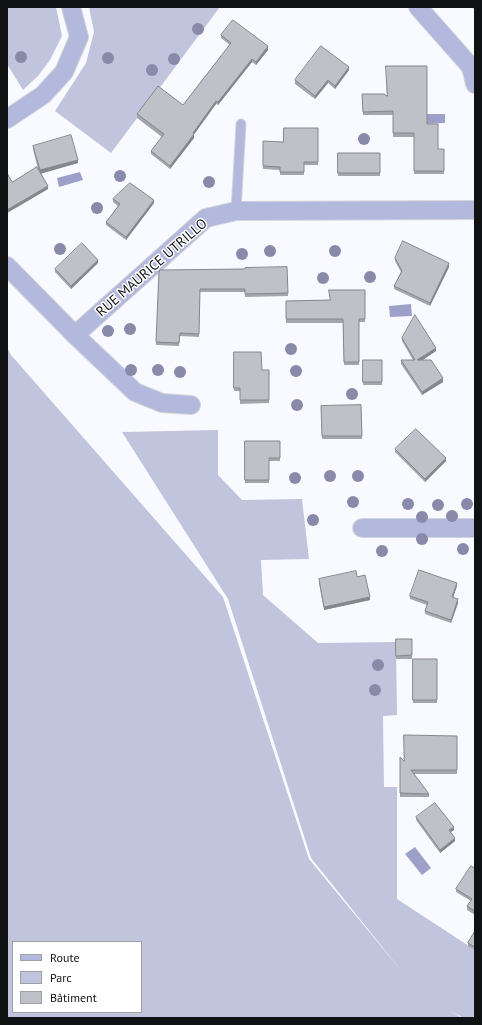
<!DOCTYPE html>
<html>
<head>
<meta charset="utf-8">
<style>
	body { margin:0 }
	#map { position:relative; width:482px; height:1025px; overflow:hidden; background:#f9faff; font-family:"PT Sans",sans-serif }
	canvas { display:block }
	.frame { position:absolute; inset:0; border:8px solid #101113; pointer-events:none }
	.legend { position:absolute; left:12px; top:941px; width:130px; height:72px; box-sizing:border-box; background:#fff; border:1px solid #9fa0a1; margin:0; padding:5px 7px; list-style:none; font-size:12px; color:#101113 }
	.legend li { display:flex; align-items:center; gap:8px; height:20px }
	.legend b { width:20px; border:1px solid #9fa0a1 }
</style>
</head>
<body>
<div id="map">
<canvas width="482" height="1025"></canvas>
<div class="frame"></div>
<ul class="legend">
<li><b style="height:5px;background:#b3b8dd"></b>Route</li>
<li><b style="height:11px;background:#c1c4dd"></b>Parc</li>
<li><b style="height:11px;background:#bfc1c9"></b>Bâtiment</li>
</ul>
</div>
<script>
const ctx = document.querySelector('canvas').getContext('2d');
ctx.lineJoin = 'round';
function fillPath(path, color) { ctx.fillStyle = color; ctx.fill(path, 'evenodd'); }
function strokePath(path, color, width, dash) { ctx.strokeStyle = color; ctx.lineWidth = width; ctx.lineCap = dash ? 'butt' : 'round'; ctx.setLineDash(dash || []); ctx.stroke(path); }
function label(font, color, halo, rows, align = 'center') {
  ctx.font = font + ' "PT Sans",sans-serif'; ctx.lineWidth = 3; ctx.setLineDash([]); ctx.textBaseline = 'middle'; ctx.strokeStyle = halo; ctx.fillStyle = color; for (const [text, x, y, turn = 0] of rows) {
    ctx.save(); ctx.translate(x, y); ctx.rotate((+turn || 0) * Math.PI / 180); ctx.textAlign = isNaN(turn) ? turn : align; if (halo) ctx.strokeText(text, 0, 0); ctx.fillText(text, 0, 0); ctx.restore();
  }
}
fillPath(new Path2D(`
	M 7,7 L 56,7 L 62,36 L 50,60 L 38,76 L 23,90 L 7,64 Z
	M 89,7 L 220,7 L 111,153 L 55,111 L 86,63 L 94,32 Z
	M 7,347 L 11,355 L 223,597 L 309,859 L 404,974 L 311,858 L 228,599 L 122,432 L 218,430 L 218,475 L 242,500 L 302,499 L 309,559 L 261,560 L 263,595 L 318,643 L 396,642 L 397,715 L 383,716 L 384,787 L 397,787 L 397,899 L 475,950 L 475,1018 L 464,1018 L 450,1011 L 462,1018 L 7,1018 ZM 13,942 L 141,942 L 141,1012 L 13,1012 Z`), '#c1c4dd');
fillPath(new Path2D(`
	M 421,114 L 445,114 L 445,123 L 422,124 Z
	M 80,172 L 83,180 L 59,187 L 57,178 Z
	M 411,304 L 412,316 L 390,317 L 389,306 Z
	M 415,847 L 431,868 L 422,875 L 405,854 Z`), '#9da1c9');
const service = new Path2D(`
	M 236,211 L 241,124`);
const minor = new Path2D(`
	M 418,7 L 471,67 L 475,84
	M 7,119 L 43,95 L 64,72 L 79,37 L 71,7
	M 7,266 L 75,335 L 206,218 L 236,211 L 475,210
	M 75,335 L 135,392 L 162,403 L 191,405
	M 362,528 L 475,528`);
strokePath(service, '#d4d5d9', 11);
strokePath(minor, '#d4d5d9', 20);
strokePath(service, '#b3b8dd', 9);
strokePath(minor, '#b3b8dd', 18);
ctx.fillStyle = '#898aa9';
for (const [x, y] of [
	[198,29],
	[21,57],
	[108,58],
	[174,59],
	[152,70],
	[364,139],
	[120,176],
	[209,182],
	[97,208],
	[60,249],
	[270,251],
	[335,251],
	[242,254],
	[370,277],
	[323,278],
	[130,329],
	[108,331],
	[291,349],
	[131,370],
	[158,370],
	[296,371],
	[180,372],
	[352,394],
	[297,405],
	[330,476],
	[358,476],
	[295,478],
	[353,502],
	[408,504],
	[467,504],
	[438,505],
	[452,516],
	[422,517],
	[313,520],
	[422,539],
	[463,549],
	[382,551],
	[378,665],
	[375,690]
]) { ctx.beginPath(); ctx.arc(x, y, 6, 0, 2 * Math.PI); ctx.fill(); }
fillPath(new Path2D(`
	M 472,7 L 475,7 L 475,10 Z
	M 221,35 L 268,50 L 256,65 L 252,62 L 218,105 L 216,104 L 194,134 L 194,138 L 170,169 L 151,154 L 151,151 L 162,137 L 137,118 L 137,114 L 183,105 L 230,45 L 221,38 Z
	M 349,70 L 335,89 L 328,83 L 315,99 L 295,84 L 295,80 Z
	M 362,94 L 427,124 L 438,149 L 444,149 L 444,174 L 414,174 L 414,137 L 393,137 L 393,115 L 363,115 Z
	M 318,128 L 318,165 L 304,165 L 304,175 L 280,175 L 280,170 L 263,169 L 263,141 L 283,142 Z
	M 33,146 L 78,163 L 41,173 L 48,189 L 7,213 L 7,173 L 12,182 L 38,169 L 33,149 Z
	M 338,153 L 380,153 L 380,176 L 338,176 Z
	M 113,199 L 154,203 L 126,240 L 106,225 L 106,222 L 118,206 L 113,202 Z
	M 395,258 L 449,267 L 430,306 L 394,289 L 394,286 L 401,272 L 395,261 Z
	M 98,263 L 71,289 L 55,272 L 55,269 Z
	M 287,267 L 288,296 L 245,297 L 245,292 L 200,292 L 199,337 L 180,336 L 179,346 L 156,345 L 159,271 L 245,269 Z
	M 365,290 L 365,322 L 359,322 L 359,365 L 344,365 L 343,323 L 286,323 L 286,301 L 329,300 Z
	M 402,338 L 436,351 L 422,360 L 443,382 L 422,395 L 401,364 L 401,360 L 413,360 L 402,341 Z
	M 234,352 L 262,370 L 269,370 L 269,403 L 240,404 L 240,391 L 234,391 Z
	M 363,360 L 382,360 L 382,385 L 363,385 Z
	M 361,405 L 362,439 L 322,439 L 321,406 Z
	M 245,441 L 280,441 L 280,461 L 269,461 L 269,483 L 245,483 Z
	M 395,449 L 446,461 L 425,482 L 395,452 Z
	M 357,577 L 370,600 L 324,610 L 319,583 L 319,579 Z
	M 457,586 L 453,598 L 458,603 L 451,623 L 425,614 L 425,611 L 427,605 L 410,599 L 410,596 Z
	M 396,639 L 412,639 L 412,659 L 396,659 Z
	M 413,659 L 437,659 L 437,703 L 413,703 Z
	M 457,736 L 457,774 L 413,774 L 429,794 L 429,797 L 400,797 L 400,757 L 404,761 Z
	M 416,817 L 454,830 L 451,832 L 455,841 L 440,853 L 416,820 Z
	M 475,868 L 475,915 L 467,910 L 467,906 L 471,901 L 456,892 L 456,889 Z
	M 475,931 L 475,950 L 468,946 L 468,943 Z`), '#a4a6ad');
fillPath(new Path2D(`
	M 268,46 L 268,50 L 256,65 L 256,62 Z
	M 252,59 L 252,62 L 218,105 L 218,102 Z
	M 349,67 L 349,70 L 335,89 L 335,86 Z
	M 328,80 L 328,83 L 315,99 L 315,96 Z
	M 216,101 L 216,104 L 193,136 L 193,133 Z
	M 194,134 L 194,138 L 170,169 L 170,166 Z
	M 78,160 L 78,163 L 40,174 L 40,170 Z
	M 48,186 L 48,189 L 7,213 L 7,210 Z
	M 154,200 L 154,203 L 126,240 L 126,237 Z
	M 98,260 L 98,263 L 71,289 L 71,286 Z
	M 449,263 L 449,267 L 430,306 L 430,303 Z
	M 436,348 L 436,351 L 417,364 L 417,360 Z
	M 443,378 L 443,382 L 422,395 L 422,392 Z
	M 446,458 L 446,461 L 425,482 L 425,479 Z
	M 457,583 L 457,586 L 452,600 L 452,597 Z
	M 370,597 L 370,600 L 324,610 L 324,607 Z
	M 458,599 L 458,603 L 451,623 L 451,620 Z
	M 454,827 L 454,830 L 449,833 L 449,830 Z
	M 455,838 L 455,841 L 440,853 L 440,850 Z`), '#86878d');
const building = new Path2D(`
	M 233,20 L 268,46 L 256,62 L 252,59 L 218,102 L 216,101 L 193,133 L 194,134 L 170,166 L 151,151 L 164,134 L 137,114 L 158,86 L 183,105 L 231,43 L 221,35 Z
	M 321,46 L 349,67 L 335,86 L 328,80 L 315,96 L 295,80 Z
	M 386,66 L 427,66 L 427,124 L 438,124 L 438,149 L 444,149 L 444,171 L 414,171 L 414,133 L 393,133 L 393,111 L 363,112 L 362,94 L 384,94 L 387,96 Z
	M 284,128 L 318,128 L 318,162 L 304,162 L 304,172 L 280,172 L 280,167 L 263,166 L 263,141 L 283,142 Z
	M 71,135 L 78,160 L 40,170 L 33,146 Z
	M 338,153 L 380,153 L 380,173 L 338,173 Z
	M 37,167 L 48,186 L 7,210 L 7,173 L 12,182 Z
	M 130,183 L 154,200 L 126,237 L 106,222 L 120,204 L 113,199 Z
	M 403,241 L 449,263 L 430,303 L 394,286 L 402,271 L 395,258 Z
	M 82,243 L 98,260 L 71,286 L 55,269 Z
	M 287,267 L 288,293 L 245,294 L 245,289 L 200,289 L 199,334 L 180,333 L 179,343 L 156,342 L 159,271 L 160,270 L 245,269 L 245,268 Z
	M 329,290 L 365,290 L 365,319 L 359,319 L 359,362 L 344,362 L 343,319 L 286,319 L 286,301 L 330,300 Z
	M 415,315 L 436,348 L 417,360 L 431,360 L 443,378 L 422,392 L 401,360 L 415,360 L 402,338 Z
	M 234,352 L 261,352 L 262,370 L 269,370 L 269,400 L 240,400 L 240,388 L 234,388 Z
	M 363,360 L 382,360 L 382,382 L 363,382 Z
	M 361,405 L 362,436 L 322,436 L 321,406 Z
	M 416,429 L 446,458 L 425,479 L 395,449 Z
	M 245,441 L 280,441 L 280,458 L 269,458 L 269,480 L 245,480 Z
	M 419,570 L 457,583 L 452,597 L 458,599 L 451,620 L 425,611 L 428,602 L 410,596 Z
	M 356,571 L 357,577 L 365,575 L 370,597 L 324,607 L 319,579 Z
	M 396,639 L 412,639 L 412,655 L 396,656 Z
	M 413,659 L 437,659 L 437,700 L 413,700 Z
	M 404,735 L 457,736 L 457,770 L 411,770 L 429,794 L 400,793 L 400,757 L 404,761 Z
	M 435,803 L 454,827 L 449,830 L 455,838 L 440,850 L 416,817 Z
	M 471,866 L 475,868 L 475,911 L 467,906 L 472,899 L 456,889 Z
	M 475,931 L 475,947 L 468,943 Z`);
fillPath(building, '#bfc1c9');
strokePath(building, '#86878d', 1);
label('14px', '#101113', '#fff', [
	["RUE MAURICE UTRILLO",152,268,-41]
]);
</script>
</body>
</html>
